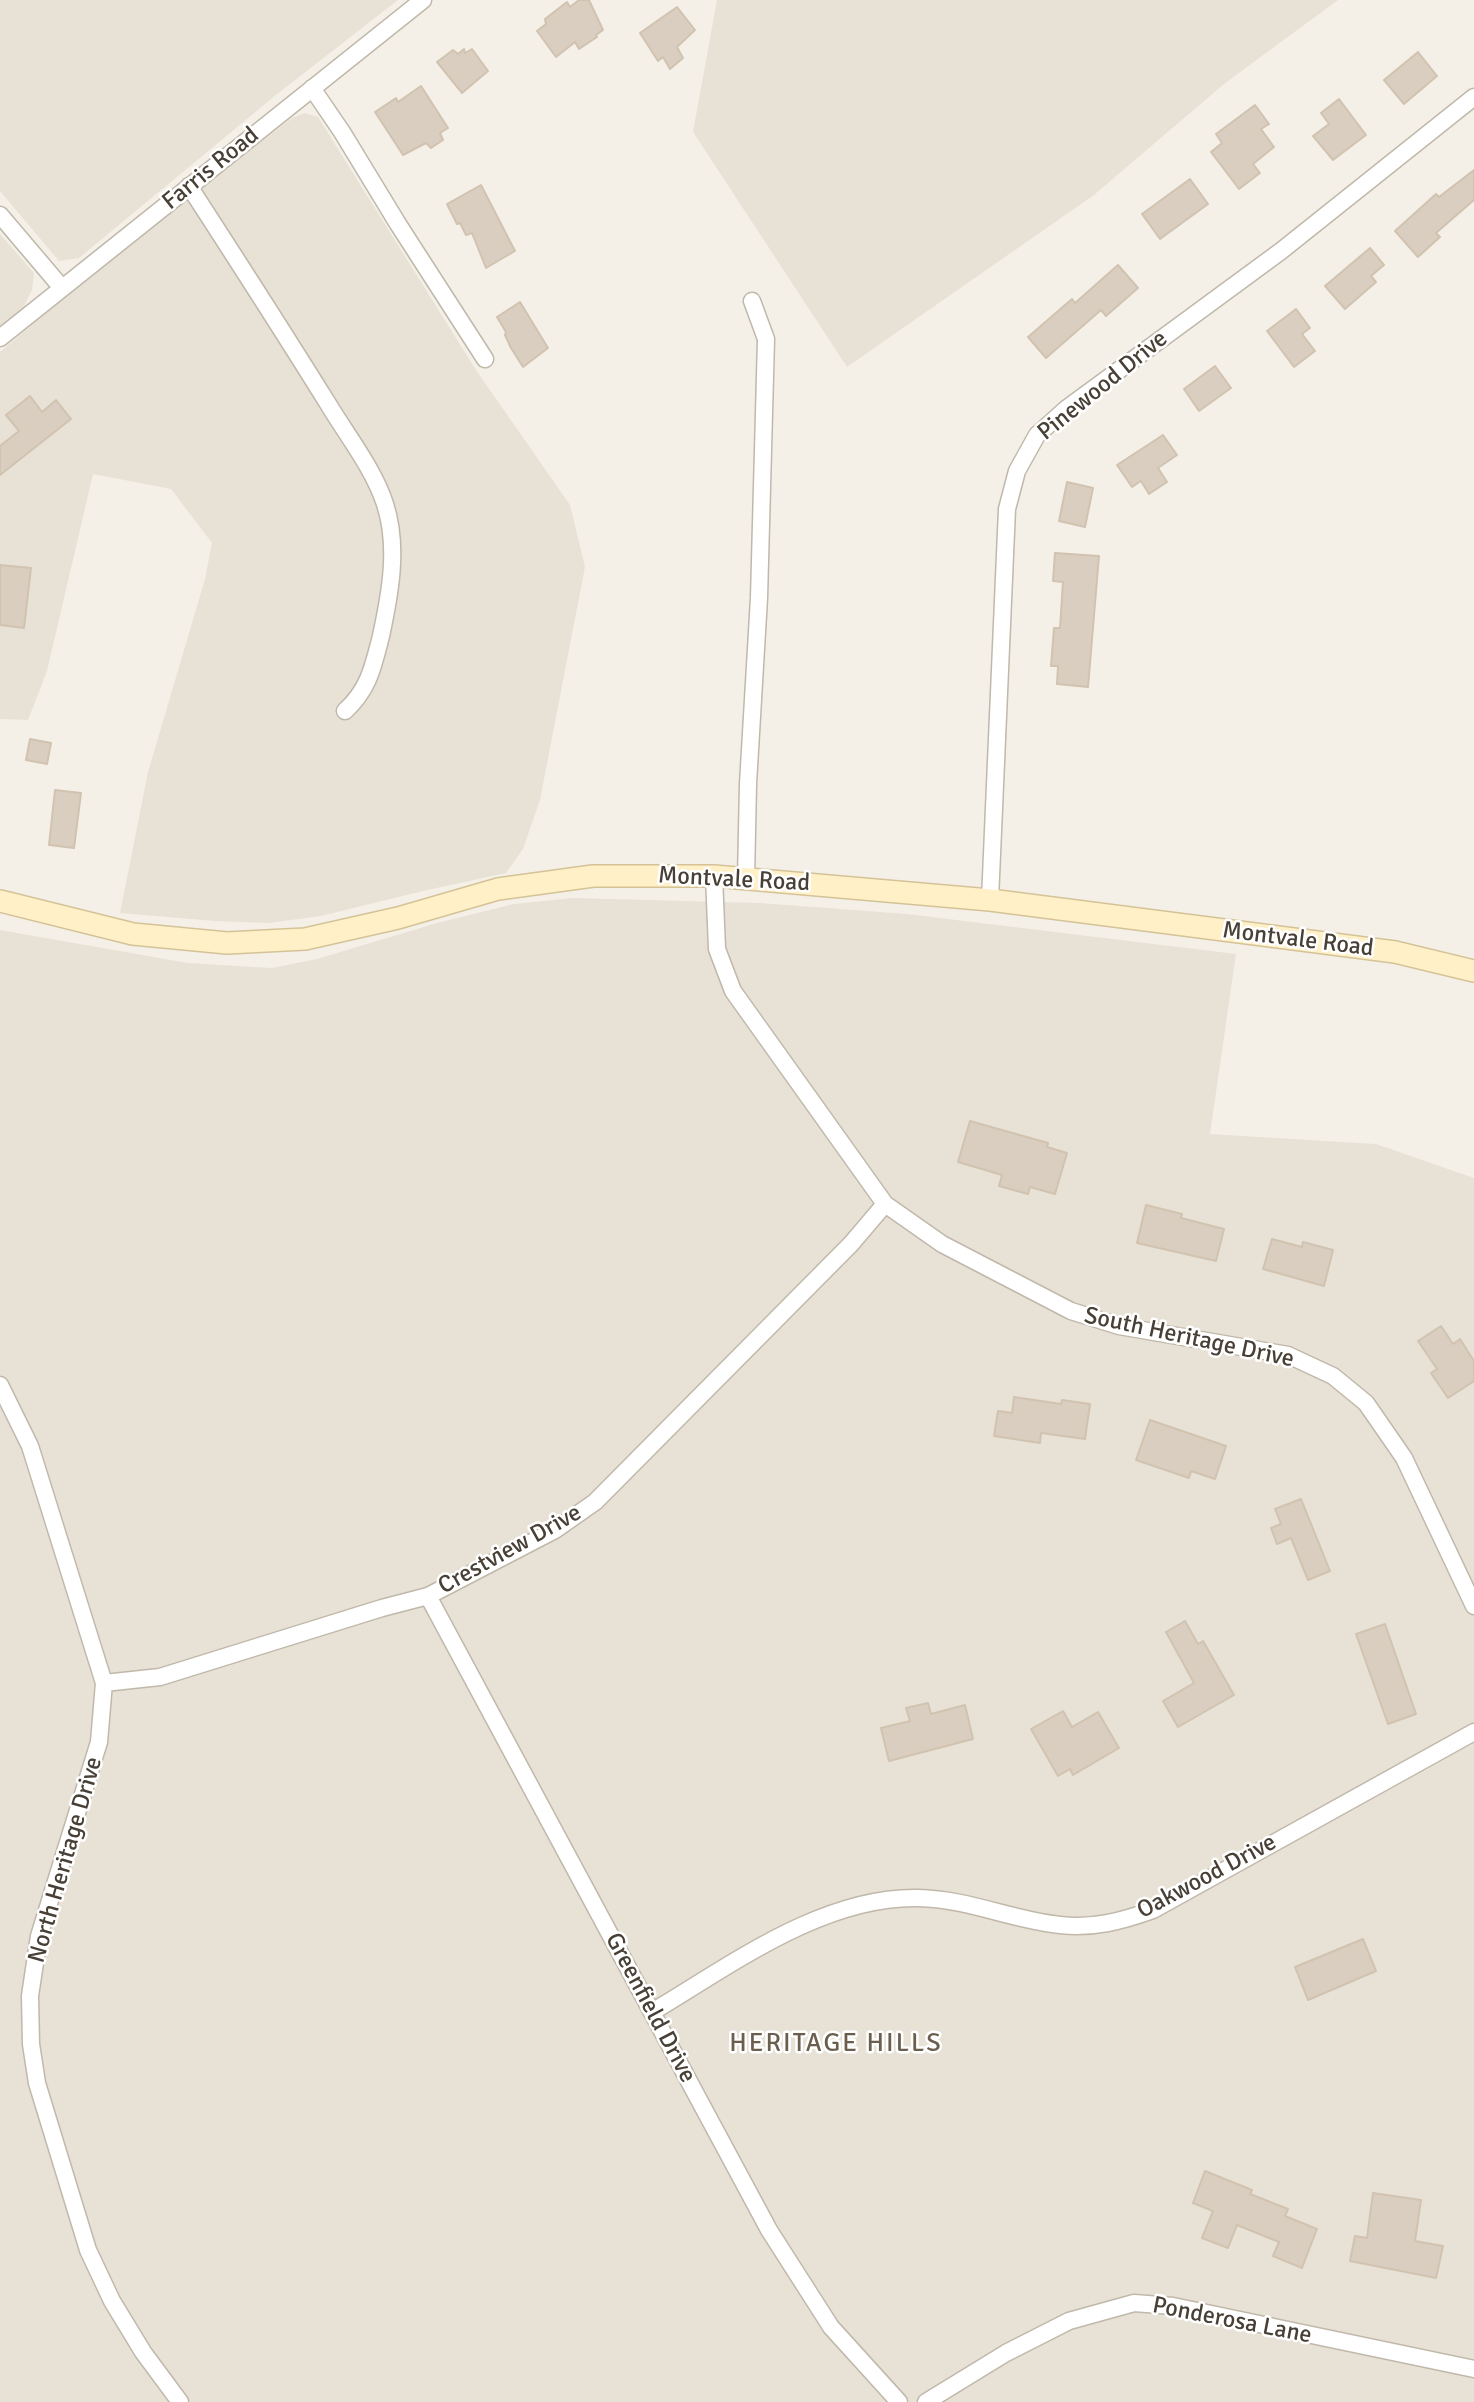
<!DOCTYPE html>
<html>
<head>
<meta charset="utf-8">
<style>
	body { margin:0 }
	canvas { display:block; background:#f4f0e8 }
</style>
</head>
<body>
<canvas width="1474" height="2402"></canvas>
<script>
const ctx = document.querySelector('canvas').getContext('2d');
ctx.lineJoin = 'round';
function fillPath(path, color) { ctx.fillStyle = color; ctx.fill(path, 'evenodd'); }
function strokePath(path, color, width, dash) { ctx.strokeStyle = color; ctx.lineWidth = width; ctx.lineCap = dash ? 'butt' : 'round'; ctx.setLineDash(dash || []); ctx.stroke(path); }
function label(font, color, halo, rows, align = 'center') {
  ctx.font = font + ' Signika,sans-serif'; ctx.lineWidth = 5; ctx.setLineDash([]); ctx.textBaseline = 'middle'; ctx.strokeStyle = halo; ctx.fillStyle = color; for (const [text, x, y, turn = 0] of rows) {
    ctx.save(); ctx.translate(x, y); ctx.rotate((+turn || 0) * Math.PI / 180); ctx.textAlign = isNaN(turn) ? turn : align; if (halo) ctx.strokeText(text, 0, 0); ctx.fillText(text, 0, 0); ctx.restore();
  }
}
fillPath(new Path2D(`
	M 0,0 L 398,0 L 276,95 L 79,258 L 59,261 L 0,191 Z
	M 717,0 L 1338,0 L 1224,84 L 1094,195 L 847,367 L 693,132 Z
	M 304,113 L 318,117 L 476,370 L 570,505 L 585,567 L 540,800 L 523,849 L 506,873 L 423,891 L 321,916 L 269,923 L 214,921 L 120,913 L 148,772 L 205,579 L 212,543 L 171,489 L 93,474 L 47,671 L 28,720 L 0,719 L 0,352 L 124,247 L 292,118 Z
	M 0,234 L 34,273 L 32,290 L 22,310 L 0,326 Z
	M 573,898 L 760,903 L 907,914 L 1236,954 L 1210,1134 L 1376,1144 L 1474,1178 L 1474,2402 L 0,2402 L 0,930 L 188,963 L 272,968 L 317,959 L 437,923 L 514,904 Z`), '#e8e2d6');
const building = new Path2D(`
	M 579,0 L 589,0 L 603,30 L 596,35 L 597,37 L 579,49 L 575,42 L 556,57 L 537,31 L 546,24 L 545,19 L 567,2 L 570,7 Z
	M 677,7 L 695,30 L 677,47 L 683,58 L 670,69 L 663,57 L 658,61 L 640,33 Z
	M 464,49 L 465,53 L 472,49 L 488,71 L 462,93 L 437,62 L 453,50 L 458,54 Z
	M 1418,52 L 1437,76 L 1404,104 L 1384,80 Z
	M 421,86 L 448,128 L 440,133 L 443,140 L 431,148 L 426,143 L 403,155 L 375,112 L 396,98 L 398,102 Z
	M 1339,99 L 1366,135 L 1333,160 L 1313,136 L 1329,124 L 1321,113 Z
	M 1255,105 L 1269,124 L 1261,129 L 1274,147 L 1253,164 L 1260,173 L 1239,189 L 1211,152 L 1222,143 L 1216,134 Z
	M 1474,170 L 1474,200 L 1436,233 L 1440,237 L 1418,257 L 1395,231 L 1436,194 L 1439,197 Z
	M 1190,179 L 1208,204 L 1160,239 L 1142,214 Z
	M 481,185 L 515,251 L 486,268 L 472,233 L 466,235 L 460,223 L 457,224 L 447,204 Z
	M 1370,248 L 1384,265 L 1371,276 L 1376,282 L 1345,309 L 1325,286 Z
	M 1118,265 L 1138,288 L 1106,316 L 1101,310 L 1046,358 L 1028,337 L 1072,299 L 1075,303 Z
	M 520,302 L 548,348 L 523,367 L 511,348 L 505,335 L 506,332 L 497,317 Z
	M 1296,309 L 1310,328 L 1302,334 L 1315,351 L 1294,367 L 1267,331 Z
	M 1215,366 L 1231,388 L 1199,411 L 1184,389 Z
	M 30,396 L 42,412 L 56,400 L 71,419 L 0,475 L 0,446 L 19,431 L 6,415 Z
	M 1163,435 L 1177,455 L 1158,468 L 1167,482 L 1149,494 L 1141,481 L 1132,487 L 1117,465 Z
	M 1067,482 L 1093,488 L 1085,527 L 1059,521 Z
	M 1055,553 L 1099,556 L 1088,687 L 1057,684 L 1058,666 L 1051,666 L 1054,628 L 1060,628 L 1063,582 L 1053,581 Z
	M 0,565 L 31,568 L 24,628 L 0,625 Z
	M 30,739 L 51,743 L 47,764 L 26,760 Z
	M 55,790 L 81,793 L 74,848 L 49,845 Z
	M 970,1121 L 1048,1143 L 1047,1147 L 1067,1153 L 1055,1194 L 1030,1187 L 1028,1194 L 999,1186 L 1002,1175 L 958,1162 Z
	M 1146,1205 L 1182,1214 L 1181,1218 L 1224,1229 L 1216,1261 L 1137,1243 Z
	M 1272,1239 L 1302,1247 L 1303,1242 L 1333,1250 L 1324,1286 L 1263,1269 Z
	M 1441,1326 L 1453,1344 L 1460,1339 L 1474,1361 L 1474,1381 L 1448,1398 L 1431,1373 L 1437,1369 L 1418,1341 Z
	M 1014,1397 L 1061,1404 L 1062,1400 L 1090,1404 L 1085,1439 L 1041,1433 L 1040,1443 L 994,1436 L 998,1411 L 1012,1413 Z
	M 1150,1420 L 1226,1446 L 1215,1479 L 1191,1471 L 1189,1478 L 1136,1460 Z
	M 1301,1499 L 1330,1571 L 1308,1580 L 1291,1538 L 1277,1544 L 1271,1528 L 1281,1524 L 1275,1509 Z
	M 1185,1621 L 1198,1644 L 1203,1641 L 1234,1695 L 1178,1727 L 1163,1701 L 1194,1683 L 1166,1632 Z
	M 1385,1624 L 1416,1714 L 1388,1724 L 1356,1634 Z
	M 928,1703 L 931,1714 L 965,1705 L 973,1739 L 889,1761 L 881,1728 L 910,1721 L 906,1708 Z
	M 1063,1711 L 1072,1727 L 1098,1712 L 1119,1748 L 1073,1775 L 1070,1769 L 1058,1776 L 1031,1729 Z
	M 1363,1939 L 1376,1971 L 1308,2000 L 1295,1967 Z
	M 1205,2171 L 1252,2190 L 1250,2194 L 1288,2209 L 1285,2216 L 1317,2229 L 1302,2268 L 1273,2256 L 1279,2242 L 1237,2225 L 1228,2248 L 1202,2238 L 1213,2211 L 1193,2203 Z
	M 1373,2193 L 1421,2200 L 1415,2241 L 1443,2246 L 1436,2278 L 1350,2261 L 1355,2236 L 1367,2238 Z`);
fillPath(building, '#d9cec0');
strokePath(building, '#d1c3b0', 2);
const street = new Path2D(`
	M 312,88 L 342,132 L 398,224 L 485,359
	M 189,186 C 237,260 284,333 330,407 C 349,438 374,470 385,504 C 399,547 390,594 381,636 C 373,667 369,689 345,711
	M 0,215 L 62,288
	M 0,338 L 423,0
	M 714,876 L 717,949 L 733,991 L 885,1204 L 942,1244 L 1071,1311 L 1119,1326 L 1288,1355 L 1333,1376 L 1366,1403 L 1404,1458 L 1474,1606
	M 746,878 L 748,784 L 759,598 L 766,339 L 752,301
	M 990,900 L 1007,509 L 1017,471 L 1037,435 L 1066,409 L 1281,251 L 1474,97
	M 0,1385 L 30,1446 L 104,1683 L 99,1742 L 39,1936 L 30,1996 L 31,2044 L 37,2083 L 88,2250 L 112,2301 L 143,2352 L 180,2402
	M 428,1596 L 769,2230 L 831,2327 L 899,2402
	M 104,1683 L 160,1677 L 382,1608 L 428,1596 L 555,1530 L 595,1502 L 851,1244 L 885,1204
	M 652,2012 C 731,1965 823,1896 918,1898 C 969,1899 1011,1920 1060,1925 C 1093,1929 1122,1921 1153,1910 L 1474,1732
	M 926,2402 L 1006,2353 L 1069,2321 L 1134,2303 L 1173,2306 L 1474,2369`);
const secondary = new Path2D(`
	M 0,901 L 133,934 L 227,943 L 305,939 L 398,918 L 498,889 L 593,876 L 714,876 L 990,900 L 1395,952 L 1474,971`);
strokePath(street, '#c0b8aa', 19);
strokePath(secondary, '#d5c397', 24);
strokePath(street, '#fff', 16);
strokePath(secondary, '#fff0c7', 21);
label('24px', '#484036', '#fff', [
	["Farris Road",211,169,-39],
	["Pinewood Drive",1103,386,-39],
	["Montvale Road",734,880,3],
	["Montvale Road",1298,940,7],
	["South Heritage Drive",1189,1338,12],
	["Crestview Drive",510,1550,-29],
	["North Heritage Drive",66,1860,-74],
	["Oakwood Drive",1207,1877,-28],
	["Greenfield Drive",650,2008,62],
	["Ponderosa Lane",1232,2321,11]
]);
ctx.letterSpacing = '2px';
label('26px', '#6b5e4d', '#fff', [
	["HERITAGE HILLS",836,2044]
]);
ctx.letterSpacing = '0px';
</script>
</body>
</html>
